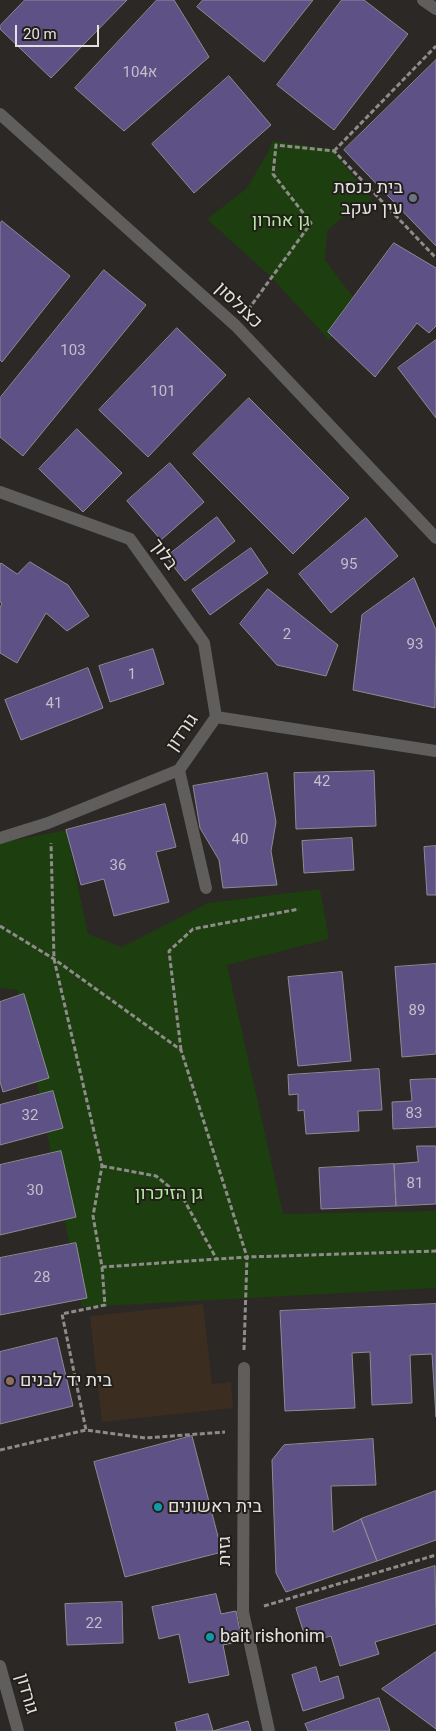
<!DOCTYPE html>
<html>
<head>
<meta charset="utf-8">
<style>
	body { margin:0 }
	#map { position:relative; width:436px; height:1731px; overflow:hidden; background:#2b2825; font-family:Roboto,sans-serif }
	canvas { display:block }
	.scale { position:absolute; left:15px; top:25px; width:84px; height:22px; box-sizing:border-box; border:2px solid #e4e2e0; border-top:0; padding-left:6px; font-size:15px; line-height:18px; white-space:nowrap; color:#e4e2e0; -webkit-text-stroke:4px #221f1b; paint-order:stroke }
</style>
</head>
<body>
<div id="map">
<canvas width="436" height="1731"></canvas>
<div class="scale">20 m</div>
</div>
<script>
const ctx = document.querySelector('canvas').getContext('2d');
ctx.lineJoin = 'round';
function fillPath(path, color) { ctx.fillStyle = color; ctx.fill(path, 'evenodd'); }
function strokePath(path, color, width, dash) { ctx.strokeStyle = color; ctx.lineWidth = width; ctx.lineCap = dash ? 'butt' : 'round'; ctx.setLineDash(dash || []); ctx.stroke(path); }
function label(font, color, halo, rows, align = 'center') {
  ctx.font = font + ' Roboto,Heebo,sans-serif'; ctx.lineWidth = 4; ctx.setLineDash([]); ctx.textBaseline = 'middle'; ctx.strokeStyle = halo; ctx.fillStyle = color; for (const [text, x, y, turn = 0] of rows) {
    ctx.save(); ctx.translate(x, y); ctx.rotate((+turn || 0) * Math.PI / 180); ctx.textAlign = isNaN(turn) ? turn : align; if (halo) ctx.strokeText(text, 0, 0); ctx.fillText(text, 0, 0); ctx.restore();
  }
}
fillPath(new Path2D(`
	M 203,1304 L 212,1384 L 231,1382 L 233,1408 L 102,1422 L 90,1316 Z`), '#3c2d21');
fillPath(new Path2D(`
	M 272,141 L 331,149 L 372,199 L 348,212 L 327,231 L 325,260 L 353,297 L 341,312 L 345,326 L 329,340 L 271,277 L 207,219 L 247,188 L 268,152 Z
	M 66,830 L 88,934 L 122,947 L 208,903 L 320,889 L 329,939 L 227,965 L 283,1214 L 436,1211 L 436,1288 L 82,1307 L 18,990 L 0,988 L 0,843 Z`), '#1d3e0e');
const building = new Path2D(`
	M 25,0 L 127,0 L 51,78 L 0,29 L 0,26 Z
	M 157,0 L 174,0 L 209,57 L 124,131 L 75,88 Z
	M 203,0 L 313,0 L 264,62 L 197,7 Z
	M 342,0 L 364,0 L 408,34 L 334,130 L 277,85 Z
	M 436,60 L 436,246 L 344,150 Z
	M 229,76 L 271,125 L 194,193 L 152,144 Z
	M 2,221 L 70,276 L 2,362 L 0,360 L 0,224 Z
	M 394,243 L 436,268 L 436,326 L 429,333 L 417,323 L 375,377 L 328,332 Z
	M 104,270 L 146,305 L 23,456 L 0,437 L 0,398 Z
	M 177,328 L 226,375 L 148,457 L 99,410 Z
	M 436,340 L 436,418 L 398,368 Z
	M 249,398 L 349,498 L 293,554 L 193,454 Z
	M 77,429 L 122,473 L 83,512 L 39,469 Z
	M 170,463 L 204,502 L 161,540 L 127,501 Z
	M 217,517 L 235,541 L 185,581 L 166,557 Z
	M 366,518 L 398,556 L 331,613 L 299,574 Z
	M 251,548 L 268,573 L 210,615 L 192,590 Z
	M 30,562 L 68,585 L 89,616 L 67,631 L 46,613 L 17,663 L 0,653 L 0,608 L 2,603 L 0,602 L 0,564 L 1,563 L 17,574 Z
	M 414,578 L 436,630 L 435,708 L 353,690 L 362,615 Z
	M 268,589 L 338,645 L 326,676 L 277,665 L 240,624 Z
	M 153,649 L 164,684 L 110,702 L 99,666 Z
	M 88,668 L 103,708 L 21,740 L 5,700 Z
	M 374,771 L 376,826 L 296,829 L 294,773 Z
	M 267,773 L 276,822 L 271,851 L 277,885 L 223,888 L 219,860 L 200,828 L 193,786 Z
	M 165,804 L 176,847 L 156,852 L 169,902 L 114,916 L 104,879 L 81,885 L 66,830 Z
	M 352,838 L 354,870 L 304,873 L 302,841 Z
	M 436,846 L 436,895 L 427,895 L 424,847 Z
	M 436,964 L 436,1054 L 402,1057 L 395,967 Z
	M 342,972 L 351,1061 L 298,1066 L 288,977 Z
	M 24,994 L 49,1078 L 3,1092 L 0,1082 L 0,1002 Z
	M 379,1069 L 382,1110 L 358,1111 L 359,1131 L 306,1134 L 304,1110 L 298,1111 L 298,1094 L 289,1095 L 288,1075 Z
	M 436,1079 L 436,1127 L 393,1129 L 392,1102 L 412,1101 L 410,1080 Z
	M 53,1091 L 63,1128 L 0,1145 L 0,1105 Z
	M 417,1146 L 436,1146 L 436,1204 L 396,1206 L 394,1164 L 418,1162 Z
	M 61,1151 L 76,1217 L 0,1235 L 0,1165 Z
	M 394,1164 L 396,1206 L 321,1209 L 319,1168 Z
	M 76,1243 L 87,1298 L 0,1315 L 0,1258 Z
	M 436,1304 L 436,1417 L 432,1354 L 410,1355 L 412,1403 L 372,1405 L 370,1352 L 352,1353 L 355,1408 L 285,1411 L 280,1311 Z
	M 57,1338 L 73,1406 L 0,1424 L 0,1352 Z
	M 192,1436 L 222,1552 L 125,1577 L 94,1462 Z
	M 373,1439 L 376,1485 L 331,1486 L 333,1532 L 361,1519 L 377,1561 L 286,1592 L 276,1573 L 272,1460 L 284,1445 Z
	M 436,1491 L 436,1540 L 377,1561 L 361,1519 Z
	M 435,1566 L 436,1624 L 375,1642 L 379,1654 L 340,1666 L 331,1636 L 307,1643 L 296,1608 Z
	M 216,1594 L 221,1614 L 236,1611 L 242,1641 L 223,1645 L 229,1675 L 189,1683 L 179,1634 L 159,1639 L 152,1607 Z
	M 122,1602 L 123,1643 L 67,1645 L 65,1604 Z
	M 436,1652 L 436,1729 L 382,1689 Z
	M 316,1667 L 320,1682 L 338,1676 L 344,1698 L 303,1711 L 292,1675 Z
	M 379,1698 L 390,1731 L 308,1731 L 305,1724 Z
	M 208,1714 L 213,1731 L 248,1721 L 251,1731 L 177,1731 L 175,1723 Z`);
fillPath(building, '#5d5186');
strokePath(building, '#8d8c91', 1);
strokePath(new Path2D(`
	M 334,151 L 436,46
	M 248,310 L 311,223 L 273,174 L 276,145 L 334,151 L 436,258
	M 0,926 L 54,959 L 181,1050 L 247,1257 L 102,1267 L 93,1216 L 102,1166 L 54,959 L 51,843
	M 181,1050 L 169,951 L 193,929 L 299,909
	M 102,1166 L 156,1176 L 183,1198 L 216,1258
	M 102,1267 L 105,1305 L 62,1314 L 86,1430 L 145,1438 L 225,1432
	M 244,1350 L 247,1257 L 436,1251
	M 0,1450 L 86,1430
	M 264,1606 L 436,1555`), '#8e8c89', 3, [5, 2.5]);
strokePath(new Path2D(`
	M 423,0 L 436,9
	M 0,114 L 236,326 L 436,538
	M 0,492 L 130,539 L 204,643 L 216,717
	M 216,717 L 436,751
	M 179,770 L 206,888
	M 0,838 L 48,823 L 179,770 L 216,717
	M 244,1368 L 243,1612 L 269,1731
	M 0,1666 L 18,1731`), '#605d5d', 12);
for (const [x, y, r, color] of [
	[413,198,5,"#6b7280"],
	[10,1381,5,"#8d6e63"],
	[158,1507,5,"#0f9aa8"],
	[210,1637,5,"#0f9aa8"]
]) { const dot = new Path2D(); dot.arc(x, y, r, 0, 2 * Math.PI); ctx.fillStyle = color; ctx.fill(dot); strokePath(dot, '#221f1b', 2); }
label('15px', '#c2beca', null, [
	["104א",140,73],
	["103",73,351],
	["101",163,392],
	["95",349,565],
	["2",287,635],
	["93",415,645],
	["1",132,675],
	["41",54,704],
	["42",322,782],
	["40",240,840],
	["36",118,866],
	["89",417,1011],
	["83",414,1114],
	["32",30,1116],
	["81",415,1184],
	["30",35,1191],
	["28",42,1278],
	["22",94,1624]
]);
label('18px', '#e4e2e0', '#221f1b', [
	["בית כנסת",403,188,"right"],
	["עין יעקב",403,209,"right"],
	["בית יד לבנים",20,1381],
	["בית ראשונים",168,1507],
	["bait rishonim",220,1637]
], 'left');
label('18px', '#b2ea9e', '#221f1b', [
	["גן אהרון",281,221],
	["גן הזיכרון",169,1194]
]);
label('18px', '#e4e2e0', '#221f1b', [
	["כצנלסון",238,306,44],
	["בלוך",163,555,54],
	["גורדון",183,733,-55],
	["גזית",225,1551,-90],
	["גורדון",26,1694,74]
]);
</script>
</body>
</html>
